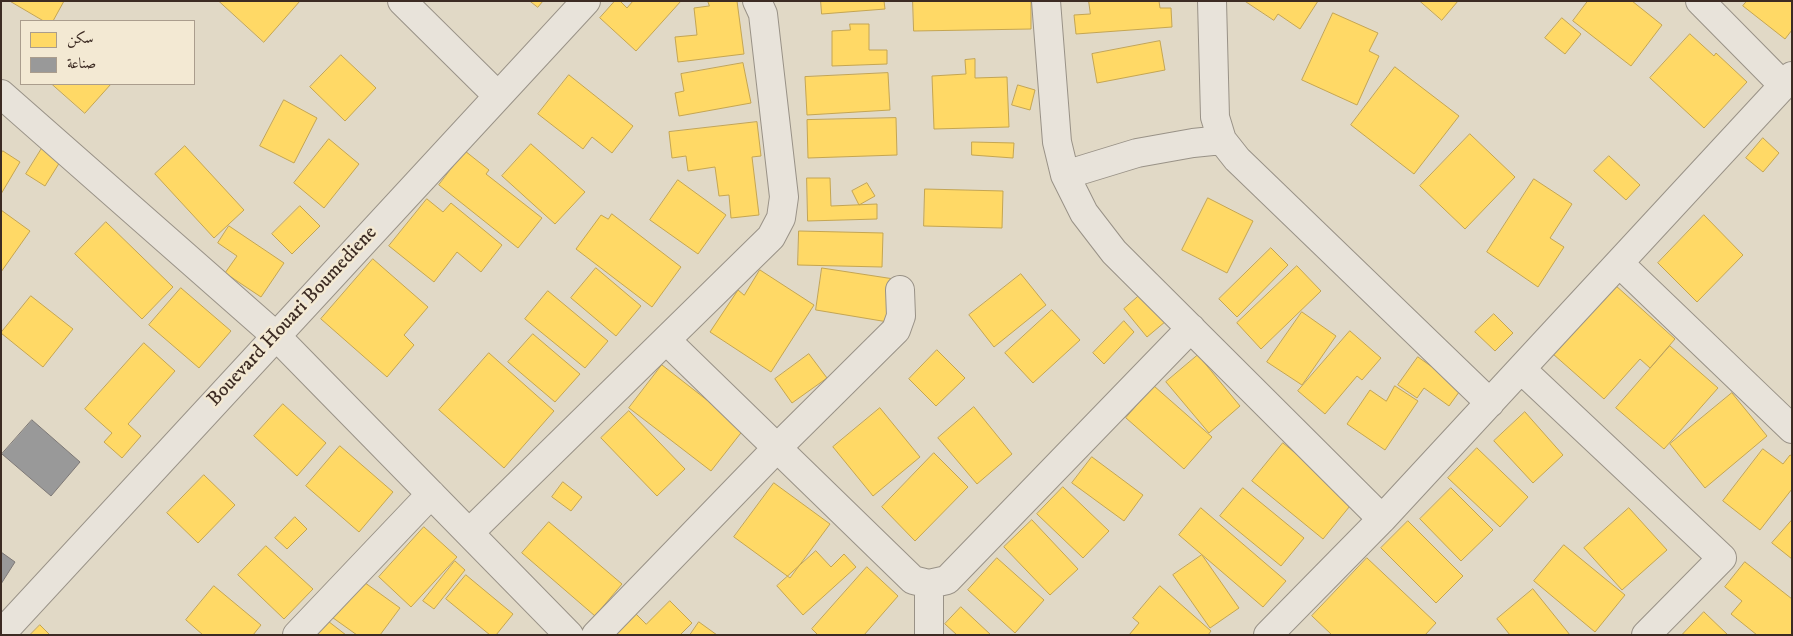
<!DOCTYPE html>
<html>
<head>
<meta charset="utf-8">
<style>
	body { margin:0 }
	#map { position:relative; width:1793px; height:636px; overflow:hidden; background:#e1d9c6; font-family:"IM FELL DW Pica",Amiri,serif }
	canvas { display:block }
	.frame { position:absolute; inset:0; border:2px solid #3c2b23; pointer-events:none }
	.legend { position:absolute; left:20px; top:20px; width:175px; height:65px; box-sizing:border-box; background:#f3e9d3; border:1px solid #aa9d8d; margin:0; padding:6px 9px; list-style:none; font-size:15px; color:#3c2b23 }
	.legend li { display:flex; align-items:center; gap:10px; height:25px }
	.legend b { width:25px; border:1px solid #aa9d8d }
</style>
</head>
<body>
<div id="map">
<canvas width="1793" height="636"></canvas>
<div class="frame"></div>
<ul class="legend">
<li><b style="height:14px;background:#ffd966"></b>سكن</li>
<li><b style="height:14px;background:#999"></b>صناعة</li>
</ul>
</div>
<script>
const ctx = document.querySelector('canvas').getContext('2d');
ctx.lineJoin = 'round';
function fillPath(path, color) { ctx.fillStyle = color; ctx.fill(path, 'evenodd'); }
function strokePath(path, color, width, dash) { ctx.strokeStyle = color; ctx.lineWidth = width; ctx.lineCap = dash ? 'butt' : 'round'; ctx.setLineDash(dash || []); ctx.stroke(path); }
function label(font, color, halo, rows, align = 'center') {
  ctx.font = font + ' "IM FELL DW Pica",serif'; ctx.lineWidth = 5; ctx.setLineDash([]); ctx.textBaseline = 'middle'; ctx.strokeStyle = halo; ctx.fillStyle = color; for (const [text, x, y, turn = 0] of rows) {
    ctx.save(); ctx.translate(x, y); ctx.rotate((+turn || 0) * Math.PI / 180); ctx.textAlign = isNaN(turn) ? turn : align; if (halo) ctx.strokeText(text, 0, 0); ctx.fillText(text, 0, 0); ctx.restore();
  }
}
const homes = new Path2D(`
	M 10,1 L 64,1 L 53,21 L 44,21 Z
	M 219,1 L 300,1 L 264,42 Z
	M 530,1 L 543,1 L 538,7 Z
	M 615,1 L 620,1 L 627,8 L 633,1 L 681,1 L 636,51 L 600,18 Z
	M 708,1 L 737,1 L 744,54 L 678,62 L 675,37 L 697,35 L 694,8 L 709,6 Z
	M 821,1 L 884,1 L 885,9 L 822,14 Z
	M 913,1 L 1031,1 L 1031,29 L 914,31 Z
	M 1089,1 L 1159,1 L 1160,8 L 1171,8 L 1172,27 L 1076,34 L 1074,15 L 1090,14 Z
	M 1245,1 L 1318,1 L 1300,29 L 1278,14 L 1274,20 Z
	M 1420,1 L 1458,1 L 1442,20 Z
	M 1588,1 L 1632,1 L 1662,25 L 1631,66 L 1573,21 Z
	M 1747,1 L 1792,1 L 1792,30 L 1785,39 L 1743,6 Z
	M 1333,13 L 1378,33 L 1369,51 L 1379,56 L 1357,105 L 1302,80 Z
	M 1562,18 L 1581,34 L 1565,54 L 1545,38 Z
	M 850,24 L 869,24 L 869,50 L 887,50 L 887,64 L 832,66 L 832,31 L 850,30 Z
	M 1690,34 L 1714,56 L 1716,53 L 1747,82 L 1704,128 L 1650,78 Z
	M 1160,41 L 1165,70 L 1097,83 L 1092,54 Z
	M 341,55 L 376,88 L 345,121 L 310,87 Z
	M 975,59 L 975,78 L 1007,77 L 1009,127 L 934,129 L 932,76 L 966,74 L 965,60 Z
	M 743,63 L 751,103 L 679,116 L 675,93 L 684,91 L 681,74 Z
	M 1395,67 L 1459,116 L 1414,174 L 1351,125 Z
	M 888,73 L 890,110 L 807,115 L 805,77 Z
	M 569,75 L 633,126 L 612,153 L 592,137 L 583,149 L 538,114 Z
	M 52,84 L 111,84 L 85,113 Z
	M 1018,85 L 1035,90 L 1030,110 L 1012,105 Z
	M 284,100 L 317,118 L 294,163 L 260,146 Z
	M 896,118 L 897,155 L 808,158 L 807,120 Z
	M 757,122 L 761,156 L 752,157 L 759,215 L 731,218 L 729,195 L 719,196 L 715,167 L 688,171 L 686,156 L 672,158 L 669,132 Z
	M 1470,134 L 1515,177 L 1465,229 L 1420,186 Z
	M 1763,138 L 1779,153 L 1763,172 L 1746,158 Z
	M 329,139 L 359,164 L 324,208 L 294,183 Z
	M 972,142 L 1014,143 L 1013,158 L 972,155 Z
	M 531,144 L 585,192 L 555,224 L 502,176 Z
	M 44,145 L 63,157 L 45,186 L 26,174 Z
	M 185,146 L 244,210 L 214,238 L 155,174 Z
	M 3,151 L 20,162 L 1,194 L 1,154 Z
	M 465,151 L 489,170 L 486,174 L 542,218 L 518,248 L 439,185 Z
	M 1609,156 L 1640,185 L 1626,200 L 1594,171 Z
	M 807,178 L 830,178 L 831,206 L 877,204 L 877,219 L 808,221 Z
	M 1534,179 L 1572,204 L 1550,238 L 1564,247 L 1538,287 L 1487,252 Z
	M 678,180 L 726,215 L 698,254 L 650,220 Z
	M 867,183 L 875,196 L 859,205 L 852,191 Z
	M 925,189 L 1003,191 L 1002,228 L 924,226 Z
	M 1208,198 L 1253,221 L 1227,273 L 1182,250 Z
	M 427,199 L 443,212 L 451,203 L 502,245 L 481,272 L 457,252 L 434,282 L 389,246 Z
	M 300,206 L 320,226 L 292,254 L 272,234 Z
	M 1,210 L 30,231 L 1,272 Z
	M 612,214 L 681,267 L 652,307 L 576,249 L 601,215 L 608,219 Z
	M 1704,215 L 1743,255 L 1697,302 L 1658,263 Z
	M 106,222 L 173,287 L 142,319 L 75,254 Z
	M 229,226 L 284,263 L 261,297 L 225,273 L 237,256 L 218,243 Z
	M 799,231 L 883,233 L 882,267 L 798,265 Z
	M 1271,248 L 1288,265 L 1237,317 L 1219,299 Z
	M 373,259 L 428,307 L 404,335 L 414,345 L 387,377 L 321,319 Z
	M 1297,266 L 1321,291 L 1261,349 L 1237,323 Z
	M 596,268 L 641,306 L 616,336 L 571,298 Z
	M 822,268 L 894,279 L 888,322 L 816,310 Z
	M 760,270 L 814,305 L 771,372 L 710,332 L 738,290 L 744,295 Z
	M 1021,274 L 1046,305 L 994,347 L 969,315 Z
	M 1615,285 L 1675,339 L 1650,368 L 1640,359 L 1604,399 L 1553,354 Z
	M 1149,287 L 1172,316 L 1147,337 L 1124,309 Z
	M 181,288 L 231,331 L 199,368 L 149,325 Z
	M 548,291 L 608,341 L 585,368 L 525,319 Z
	M 31,296 L 73,329 L 43,367 L 1,333 Z
	M 1052,310 L 1080,340 L 1033,383 L 1005,353 Z
	M 1302,312 L 1336,336 L 1302,385 L 1267,362 Z
	M 1494,314 L 1513,333 L 1495,351 L 1475,332 Z
	M 1124,321 L 1134,332 L 1104,364 L 1093,353 Z
	M 1350,331 L 1381,358 L 1362,380 L 1357,376 L 1325,414 L 1298,391 Z
	M 533,334 L 580,374 L 555,402 L 508,362 Z
	M 144,343 L 175,371 L 128,424 L 141,436 L 122,458 L 104,442 L 112,433 L 85,409 Z
	M 1670,346 L 1718,388 L 1664,449 L 1616,408 Z
	M 937,350 L 965,378 L 936,406 L 909,379 Z
	M 489,353 L 554,411 L 504,468 L 439,410 Z
	M 809,354 L 827,378 L 792,403 L 775,379 Z
	M 1198,355 L 1240,406 L 1209,433 L 1166,382 Z
	M 1418,357 L 1462,388 L 1449,406 L 1424,388 L 1417,398 L 1398,385 Z
	M 662,365 L 744,429 L 711,471 L 629,408 Z
	M 1154,386 L 1212,437 L 1184,469 L 1126,418 Z
	M 1395,386 L 1418,401 L 1385,450 L 1347,424 L 1370,390 L 1386,401 Z
	M 1732,393 L 1767,436 L 1705,488 L 1670,444 Z
	M 283,404 L 326,443 L 297,476 L 254,436 Z
	M 974,407 L 1012,454 L 977,484 L 938,438 Z
	M 880,408 L 920,457 L 873,496 L 833,447 Z
	M 629,411 L 685,469 L 657,496 L 601,438 Z
	M 1525,412 L 1563,455 L 1533,483 L 1494,441 Z
	M 1283,443 L 1354,501 L 1323,539 L 1252,481 Z
	M 340,446 L 393,492 L 359,532 L 306,486 Z
	M 1477,448 L 1528,497 L 1500,527 L 1448,478 Z
	M 1763,449 L 1783,464 L 1790,455 L 1792,456 L 1792,489 L 1760,530 L 1723,501 Z
	M 934,453 L 968,487 L 915,541 L 882,507 Z
	M 1092,457 L 1143,495 L 1124,521 L 1072,483 Z
	M 204,475 L 235,505 L 198,543 L 167,513 Z
	M 563,482 L 582,497 L 571,511 L 552,497 Z
	M 774,483 L 830,524 L 790,578 L 734,537 Z
	M 1063,487 L 1109,531 L 1083,558 L 1037,514 Z
	M 1243,488 L 1304,538 L 1281,566 L 1220,516 Z
	M 1451,488 L 1493,530 L 1461,561 L 1420,519 Z
	M 1201,508 L 1286,581 L 1263,607 L 1179,535 Z
	M 1629,508 L 1667,550 L 1622,590 L 1584,548 Z
	M 295,517 L 307,529 L 287,549 L 275,538 Z
	M 1032,520 L 1078,569 L 1050,595 L 1004,547 Z
	M 1792,520 L 1792,559 L 1772,543 Z
	M 1408,521 L 1463,576 L 1436,603 L 1381,548 Z
	M 549,522 L 622,584 L 595,616 L 522,553 Z
	M 424,527 L 457,557 L 411,607 L 379,577 Z
	M 1564,545 L 1625,595 L 1595,632 L 1534,581 Z
	M 266,546 L 313,589 L 284,619 L 238,575 Z
	M 816,551 L 831,567 L 844,554 L 856,567 L 803,615 L 777,586 Z
	M 1202,555 L 1239,608 L 1210,628 L 1173,575 Z
	M 997,558 L 1044,600 L 1015,633 L 968,590 Z
	M 1367,558 L 1436,623 L 1425,635 L 1332,635 L 1312,616 Z
	M 455,561 L 465,570 L 434,609 L 423,601 Z
	M 1745,562 L 1792,599 L 1792,635 L 1757,635 L 1731,614 L 1742,601 L 1725,587 Z
	M 867,567 L 898,596 L 864,635 L 818,635 L 812,629 Z
	M 350,572 L 400,608 L 380,635 L 357,635 L 322,610 Z
	M 466,575 L 513,614 L 496,635 L 490,635 L 446,599 Z
	M 214,586 L 261,625 L 253,635 L 203,635 L 186,620 Z
	M 1160,586 L 1211,631 L 1208,635 L 1129,635 L 1139,623 L 1133,618 Z
	M 1533,589 L 1570,635 L 1510,635 L 1497,619 Z
	M 670,601 L 692,623 L 680,635 L 614,635 L 630,608 L 646,624 Z
	M 961,607 L 991,635 L 957,635 L 945,624 Z
	M 1704,612 L 1728,635 L 1682,635 Z
	M 324,618 L 346,635 L 312,635 Z
	M 699,622 L 717,635 L 690,635 Z
	M 40,625 L 50,635 L 30,635 Z`);
fillPath(homes, '#ffd966');
strokePath(homes, '#c4a552', 1);
const industry = new Path2D(`
	M 32,420 L 80,462 L 51,496 L 2,454 Z
	M 1,552 L 15,562 L 1,584 Z`);
fillPath(industry, '#999');
strokePath(industry, '#7d7876', 1);
const minor = new Path2D(`
	M 402,1 L 498,96
	M 1046,1 L 1057,142 L 1065,175 L 1084,213 L 1114,252 L 1382,519
	M 1212,1 L 1215,117 L 1222,140 L 1237,159 L 1490,403
	M 1700,1 L 1783,85
	M 1,94 L 276,336 L 569,635
	M 1065,175 L 1137,153 L 1193,143 L 1222,140
	M 1619,263 L 1792,429
	M 666,340 L 913,580 L 929,584 L 947,580 L 1191,328
	M 1521,369 L 1722,558 L 1646,635
	M 469,533 L 771,237 L 781,218 L 784,197 L 763,14 L 757,1
	M 929,584 L 929,635
	M 1,634 L 586,1
	M 297,635 L 431,494
	M 596,635 L 777,448 L 896,330 L 901,316 L 900,290
	M 1268,635 L 1382,519 L 1792,76`);
strokePath(minor, '#999287', 30);
strokePath(minor, '#e8e3da', 28);
label('20px', '#3c2b23', '#f3e9d3', [
	["Bouevard Houari Boumediene",293,317,-47]
]);
</script>
</body>
</html>
